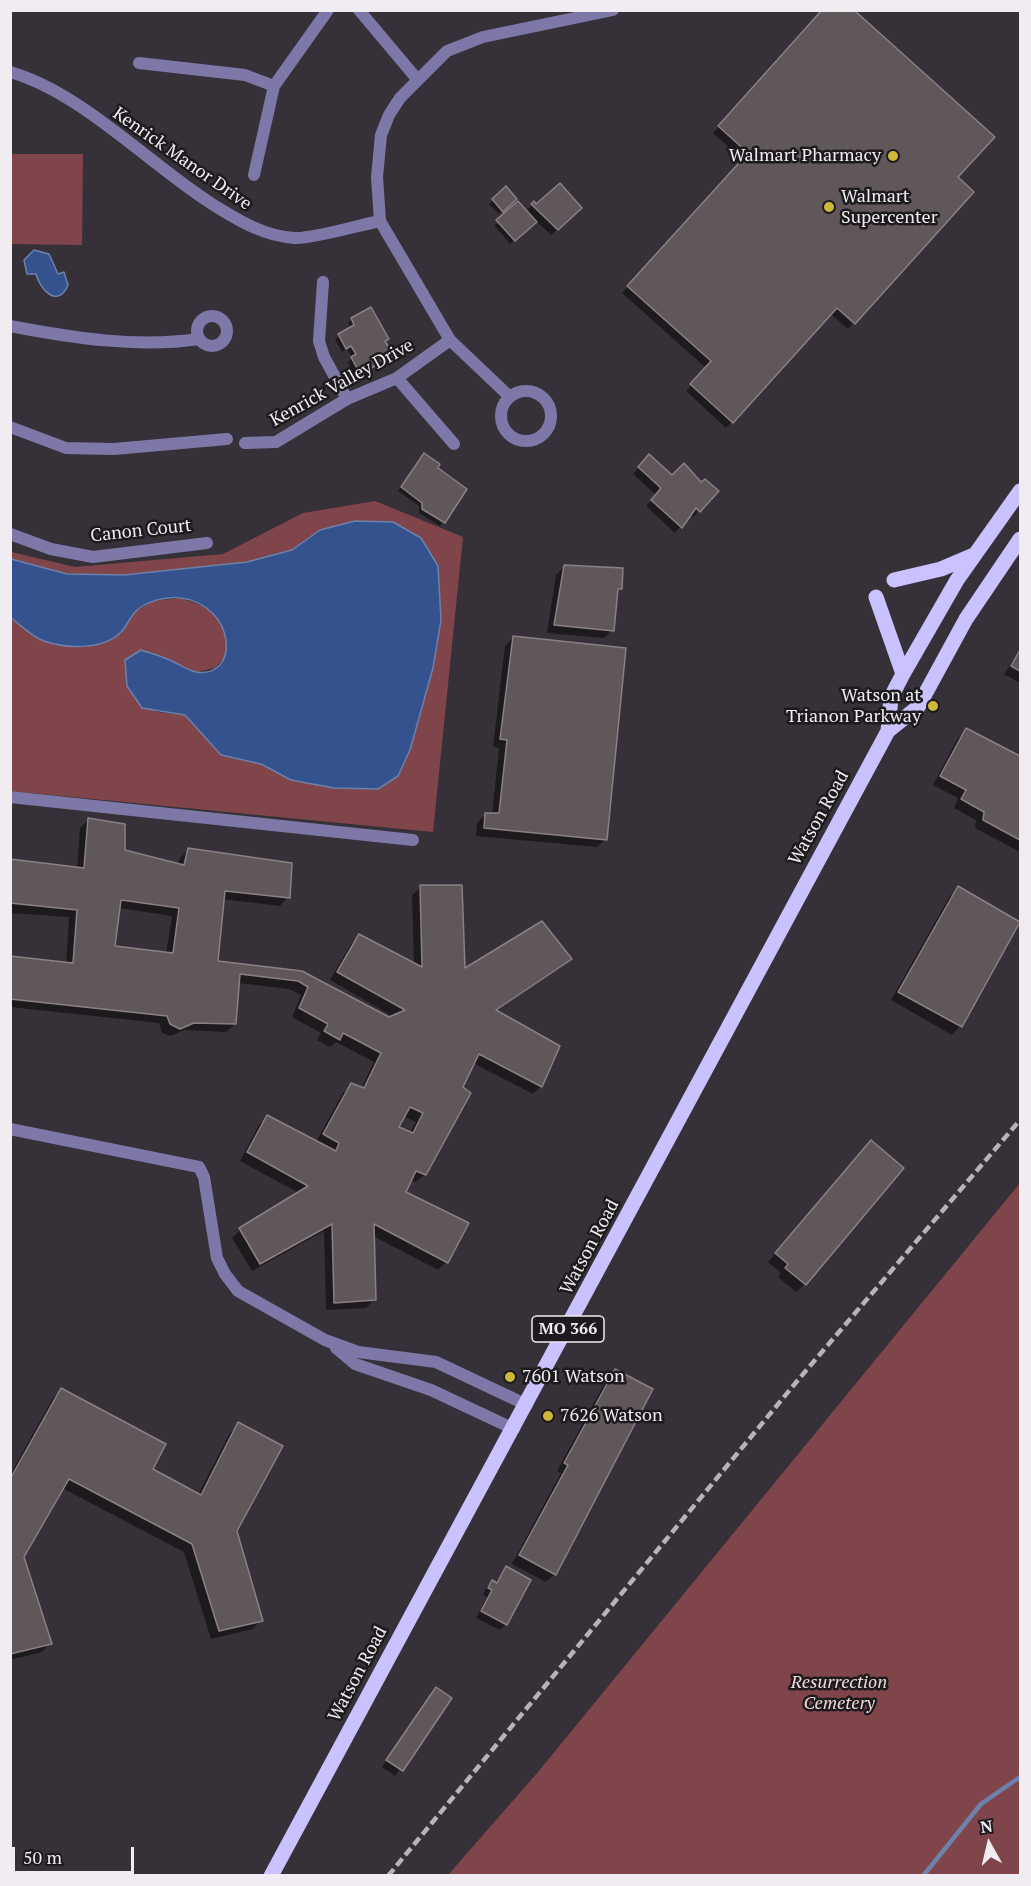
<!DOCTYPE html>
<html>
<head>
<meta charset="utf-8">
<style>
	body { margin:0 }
	#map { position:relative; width:1031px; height:1886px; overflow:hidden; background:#363138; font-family:"PT Serif",serif }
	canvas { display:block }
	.frame { position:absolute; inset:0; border:12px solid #f0ecf1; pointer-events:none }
	.north { position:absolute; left:959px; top:1814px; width:60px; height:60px; -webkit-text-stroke:4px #1c1a1d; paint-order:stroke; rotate:352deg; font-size:16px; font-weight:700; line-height:24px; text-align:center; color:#f0ecf1 }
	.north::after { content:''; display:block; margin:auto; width:21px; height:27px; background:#f0ecf1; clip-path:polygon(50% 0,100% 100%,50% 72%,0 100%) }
	.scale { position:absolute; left:12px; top:1847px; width:122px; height:27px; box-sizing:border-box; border:3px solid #f0ecf1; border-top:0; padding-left:8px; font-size:18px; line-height:21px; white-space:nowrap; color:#f0ecf1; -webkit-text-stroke:4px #1c1a1d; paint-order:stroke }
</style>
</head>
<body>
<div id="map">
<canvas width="1031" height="1886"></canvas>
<div class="frame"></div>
<div class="north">N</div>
<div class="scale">50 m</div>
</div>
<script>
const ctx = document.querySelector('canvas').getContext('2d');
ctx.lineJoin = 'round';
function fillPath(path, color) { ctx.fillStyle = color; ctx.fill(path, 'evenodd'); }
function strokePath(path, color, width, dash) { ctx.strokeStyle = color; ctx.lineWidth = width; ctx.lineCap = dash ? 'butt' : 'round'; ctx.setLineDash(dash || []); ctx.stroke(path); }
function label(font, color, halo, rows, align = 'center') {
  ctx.font = font + ' "PT Serif",serif'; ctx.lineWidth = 5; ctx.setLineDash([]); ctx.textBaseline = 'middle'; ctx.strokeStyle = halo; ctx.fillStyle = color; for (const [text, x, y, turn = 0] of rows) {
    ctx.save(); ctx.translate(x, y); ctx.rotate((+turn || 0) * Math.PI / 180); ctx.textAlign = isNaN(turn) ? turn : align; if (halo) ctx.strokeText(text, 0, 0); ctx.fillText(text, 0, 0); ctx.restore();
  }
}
fillPath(new Path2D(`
	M 11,154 L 83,154 L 82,245 L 11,244 Z
	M 375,501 L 463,537 L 433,832 L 11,791 L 10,618 L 43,641 L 107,641 L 121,633 L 135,612 L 152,601 L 181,598 L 203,606 L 220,619 L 227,638 L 225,657 L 215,668 L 196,672 L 141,650 L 125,661 L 157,712 L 185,715 L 221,755 L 261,764 L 291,780 L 410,750 L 421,711 L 320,530 L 292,550 L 247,562 L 124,575 L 67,574 L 11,559 L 11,552 L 75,567 L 223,554 L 303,513 Z
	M 1020,1183 L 1020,1875 L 448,1875 L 538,1772 Z`), '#80454b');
const water = new Path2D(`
	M 34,250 L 49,254 L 58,274 L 64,272 L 68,285 C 58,309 40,290 36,274 L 27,274 L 24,260 Z
	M 355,521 L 393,522 L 421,538 L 438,566 L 441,620 L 433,668 L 410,750 L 398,776 L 378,789 L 334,788 L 291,780 L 261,764 L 221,755 L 185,715 L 142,708 L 127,686 L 125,660 L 141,650 C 149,653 158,655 167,659 C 176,662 186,670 196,672 C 241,679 236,605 181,598 C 166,596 146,601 135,612 C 130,618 127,625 122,631 C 105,650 67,649 44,641 C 32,637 21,625 11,618 L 11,559 L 67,574 L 124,575 L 247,562 L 292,550 L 320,530 Z`);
fillPath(water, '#34538e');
strokePath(water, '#6c81ac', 1.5);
fillPath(new Path2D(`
	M 824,10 L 956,177 L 972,192 L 848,329 L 831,314 L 726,428 L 686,391 L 706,368 L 622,293 L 743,160 L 713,133 Z
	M 506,188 L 515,199 L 499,214 L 489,204 Z
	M 534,203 L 574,214 L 551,235 L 536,221 L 510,244 L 494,225 L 526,211 Z
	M 352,319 L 387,339 L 384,342 L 392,355 L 356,377 L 348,362 L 352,358 L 347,349 L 342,352 L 335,339 L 351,328 L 348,323 Z
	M 649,456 L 672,477 L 717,491 L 693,517 L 691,514 L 675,533 L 646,506 L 656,495 L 633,474 Z
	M 421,458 L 465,490 L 440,526 L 419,513 L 419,506 L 398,491 Z
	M 564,567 L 621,589 L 616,594 L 612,630 L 604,638 L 547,633 L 556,575 Z
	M 514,637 L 606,839 L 597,847 L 476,836 L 477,823 L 485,815 L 492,815 L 499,748 L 493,747 L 505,646 Z
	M 1020,652 L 1020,683 L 1004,674 Z
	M 967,730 L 1020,758 L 1020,852 L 975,828 L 976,820 L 954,808 L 958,798 L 933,785 L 958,738 Z
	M 88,820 L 124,851 L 178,865 L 180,858 L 188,850 L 288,897 L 280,906 L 222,899 L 216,962 L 301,973 L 389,1019 L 394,1017 L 330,980 L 351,944 L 359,936 L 414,964 L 412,895 L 421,887 L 463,971 L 570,959 L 496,1011 L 541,1086 L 533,1094 L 473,1063 L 425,1174 L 416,1182 L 410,1180 L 404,1193 L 446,1262 L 438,1270 L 373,1236 L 374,1300 L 366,1308 L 326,1310 L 324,1231 L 252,1271 L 232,1238 L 240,1230 L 299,1193 L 240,1161 L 259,1125 L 267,1117 L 316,1142 L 343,1093 L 351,1085 L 361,1089 L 374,1062 L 336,1042 L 330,1047 L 317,1040 L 321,1033 L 292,1017 L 301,995 L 289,989 L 238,983 L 235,1024 L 226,1032 L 184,1030 L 171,1036 L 162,1033 L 159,1023 L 10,1007 L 10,958 L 66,964 L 69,917 L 10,913 L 10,861 L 77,869 L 80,828 ZM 119,908 L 172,916 L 166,954 L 113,948 ZM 403,1116 L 416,1122 L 410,1133 L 397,1127 Z
	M 958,888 L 1019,923 L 960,1026 L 952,1035 L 891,1000 L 950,896 Z
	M 863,1150 L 805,1284 L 796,1292 L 778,1277 L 781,1273 L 768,1262 Z
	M 615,1371 L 555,1574 L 546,1582 L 512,1564 L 561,1473 L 557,1471 L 607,1379 Z
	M 61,1390 L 151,1470 L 198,1495 L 230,1433 L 238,1424 L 235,1531 L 261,1620 L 253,1629 L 211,1639 L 184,1552 L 62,1488 L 23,1557 L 50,1643 L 42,1652 L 10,1660 L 10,1475 L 53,1398 Z
	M 506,1568 L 506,1624 L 500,1630 L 476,1618 L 487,1597 L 483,1595 L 486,1588 L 492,1582 L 495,1583 Z
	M 436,1689 L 450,1698 L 395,1776 L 382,1767 Z`), '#0007');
strokePath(new Path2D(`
	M 923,1876 L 981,1804 L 1020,1777`), '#6c81ac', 4.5);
const building = new Path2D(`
	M 822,10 L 854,10 L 995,137 L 958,177 L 974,192 L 855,324 L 837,308 L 733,423 L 690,384 L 711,361 L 627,286 L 748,153 L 718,126 Z
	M 560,183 L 582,208 L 558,230 L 531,204 L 534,201 L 536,204 Z
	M 506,186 L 517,199 L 503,212 L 492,199 Z
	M 518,201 L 537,222 L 515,241 L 496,220 Z
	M 371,307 L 389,339 L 385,341 L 394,356 L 360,374 L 351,357 L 356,354 L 351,346 L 346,349 L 338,334 L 354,325 L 351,318 Z
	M 424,453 L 440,464 L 438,468 L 467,489 L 445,523 L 422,509 L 422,503 L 401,487 Z
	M 649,454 L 672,475 L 684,463 L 701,482 L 705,479 L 719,491 L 700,512 L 696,508 L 682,528 L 651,500 L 661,488 L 638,467 Z
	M 564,565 L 623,568 L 622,589 L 618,589 L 614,631 L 554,625 Z
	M 513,636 L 626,648 L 607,840 L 484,828 L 485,813 L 499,813 L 507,740 L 500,739 Z
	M 1020,650 L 1020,671 L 1011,666 Z
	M 966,728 L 1020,756 L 1020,840 L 983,820 L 984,812 L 961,799 L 966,790 L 940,776 Z
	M 88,818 L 125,824 L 125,850 L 184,865 L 188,848 L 292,863 L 290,898 L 225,891 L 218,961 L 302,971 L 389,1017 L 405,1010 L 337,972 L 359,934 L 422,967 L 420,885 L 462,885 L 465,968 L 542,921 L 572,959 L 496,1010 L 560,1046 L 542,1087 L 479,1054 L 463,1087 L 471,1093 L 426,1175 L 416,1171 L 406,1192 L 469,1223 L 448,1263 L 374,1224 L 376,1300 L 334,1303 L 332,1224 L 260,1264 L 239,1228 L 308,1186 L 247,1152 L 267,1115 L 336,1151 L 339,1143 L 323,1134 L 351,1083 L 364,1088 L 381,1053 L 343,1033 L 340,1040 L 324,1031 L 328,1024 L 299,1008 L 308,987 L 298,981 L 240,974 L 236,1024 L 194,1023 L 180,1029 L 170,1024 L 167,1016 L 10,999 L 10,956 L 73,963 L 77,910 L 10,903 L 10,859 L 84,868 ZM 121,900 L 179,908 L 173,953 L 115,946 ZM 410,1107 L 423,1113 L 413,1133 L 399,1127 Z
	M 958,886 L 1020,922 L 962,1027 L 898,992 Z
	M 871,1140 L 904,1168 L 806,1285 L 785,1268 L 788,1264 L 775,1253 Z
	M 615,1369 L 653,1389 L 556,1575 L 519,1555 L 568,1465 L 564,1463 Z
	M 61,1388 L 166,1444 L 153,1469 L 201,1495 L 238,1422 L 283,1446 L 237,1531 L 263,1621 L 219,1631 L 192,1544 L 69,1479 L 24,1557 L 52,1644 L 10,1654 L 10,1479 Z
	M 506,1566 L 531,1580 L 507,1625 L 481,1611 L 492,1590 L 488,1588 L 492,1580 L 497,1583 Z
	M 436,1687 L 452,1698 L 403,1771 L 386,1760 Z`);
fillPath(building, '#60575b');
strokePath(building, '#8a8085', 1.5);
strokePath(new Path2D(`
	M 359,10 L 417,79
	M 139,63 L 245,75 L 274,86
	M 10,72 C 81,92 149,164 212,204 C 238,220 263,236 295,238 C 312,239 360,225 380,221
	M 254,175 L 274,86 L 328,10
	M 323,282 L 319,341 L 324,357 L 347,399
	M197 331a15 15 0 1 1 30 0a15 15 0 1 1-30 0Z
	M 10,326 C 73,338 136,348 199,339
	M 397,378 L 454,444
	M501 416a25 25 0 1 1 50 0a25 25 0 1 1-50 0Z
	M 510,397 L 450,340 L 380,221 L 377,177 L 381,135 L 389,115 L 400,98 L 447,51 L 483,37 L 613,10
	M 10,427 L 66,448 L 114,449 L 227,439
	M 245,443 L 276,442 L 347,399 L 397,378 L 450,340
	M 10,534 L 51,549 L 93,557 L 207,543
	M 10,797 L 413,840
	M 10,1129 L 199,1167 L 204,1177 L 217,1258 L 225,1274 L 238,1291 L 325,1340 L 358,1352 L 436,1362 L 527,1405
	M 336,1348 L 355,1364 L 431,1390 L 514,1429`), '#7e78a8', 12);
strokePath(new Path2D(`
	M 894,580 L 941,569 L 974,555
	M 876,597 L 903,674
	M 888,731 L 891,697 L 903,674 L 957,580 L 1020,491
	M 271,1876 L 888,731 L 918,707 L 966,619 L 1020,539`), '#c9c2fe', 15);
strokePath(new Path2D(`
	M 388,1876 L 798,1380 L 1020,1120`), '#b7b3b8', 4.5, [9, 4.5]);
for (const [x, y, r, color] of [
	[893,156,6,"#cfb837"],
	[829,207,6,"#cfb837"],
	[933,706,6,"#cfb837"],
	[510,1377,6,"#cfb837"],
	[548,1416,6,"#cfb837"]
]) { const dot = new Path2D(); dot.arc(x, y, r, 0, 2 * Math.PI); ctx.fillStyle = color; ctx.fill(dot); strokePath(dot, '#1c1a1d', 2); }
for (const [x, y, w] of [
	[568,1329,72]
]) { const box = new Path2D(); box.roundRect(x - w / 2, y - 13, w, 26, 4.5); ctx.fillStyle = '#1c1a1d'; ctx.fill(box); strokePath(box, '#f0ecf1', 1.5); }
label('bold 16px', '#f0ecf1', null, [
	["MO 366",568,1329]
]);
label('18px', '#f0ecf1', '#1c1a1d', [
	["Walmart Pharmacy",881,156,"right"],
	["Walmart",841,197],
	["Supercenter",841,218],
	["Watson at",921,696,"right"],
	["Trianon Parkway",921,717,"right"],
	["7601 Watson",522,1377],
	["7626 Watson",560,1416]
], 'left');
label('18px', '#f0ecf1', '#1c1a1d', [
	["Kenrick Manor Drive",182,159,35],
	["Kenrick Valley Drive",342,383,-29],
	["Canon Court",141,531,-6],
	["Watson Road",819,818,-61],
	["Watson Road",590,1247,-62],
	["Watson Road",358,1674,-62]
]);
label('italic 18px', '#f1d9da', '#1c1a1d', [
	["Resurrection",839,1683],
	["Cemetery",839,1704]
]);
</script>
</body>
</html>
